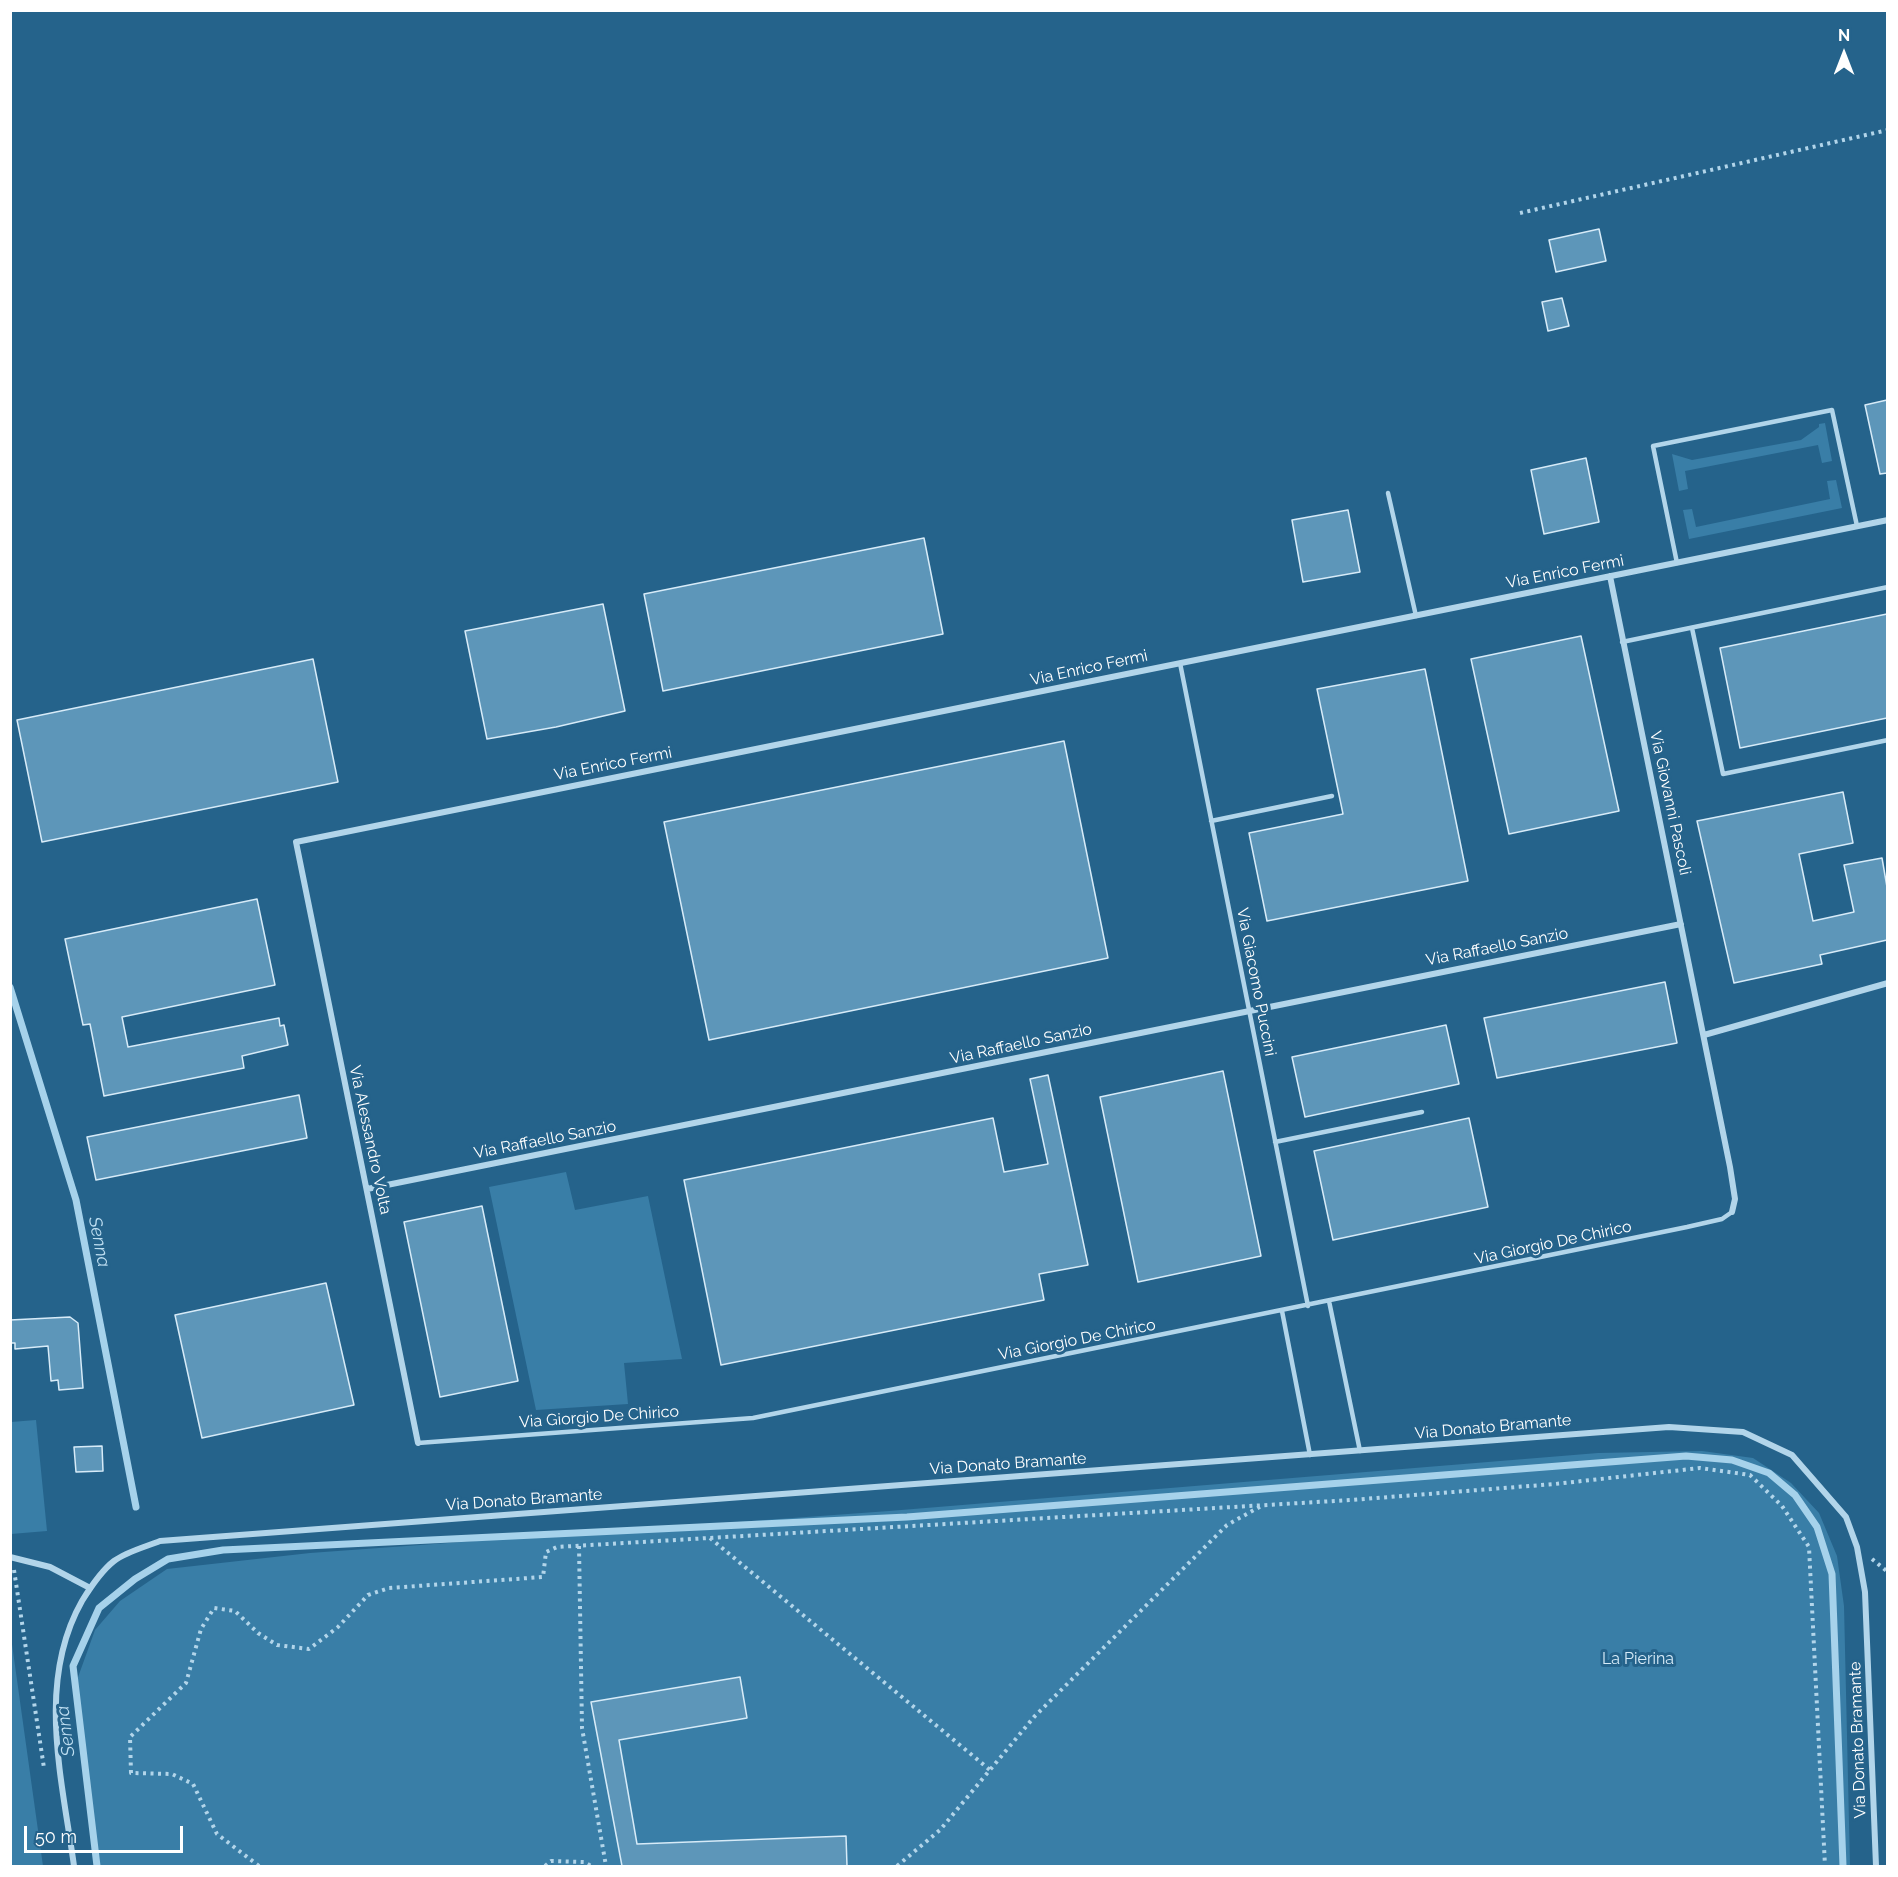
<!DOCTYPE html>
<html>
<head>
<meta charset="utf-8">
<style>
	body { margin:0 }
	#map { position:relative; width:1898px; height:1877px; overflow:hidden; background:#25638b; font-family:Raleway,sans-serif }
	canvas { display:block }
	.frame { position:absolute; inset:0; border:12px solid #fff; pointer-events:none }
	.north { position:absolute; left:1814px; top:24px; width:60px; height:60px; -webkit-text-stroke:4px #25638b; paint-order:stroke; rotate:0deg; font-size:16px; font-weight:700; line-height:24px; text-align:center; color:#fff }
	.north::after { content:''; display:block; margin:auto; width:21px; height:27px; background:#fff; clip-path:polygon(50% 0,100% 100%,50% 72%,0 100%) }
	.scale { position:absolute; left:24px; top:1826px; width:159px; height:27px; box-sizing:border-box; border:3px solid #fff; border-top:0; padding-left:8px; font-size:18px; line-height:21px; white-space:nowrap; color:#fff; -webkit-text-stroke:4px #25638b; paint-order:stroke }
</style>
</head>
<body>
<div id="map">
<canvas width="1898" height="1877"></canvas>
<div class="frame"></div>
<div class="north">N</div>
<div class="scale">50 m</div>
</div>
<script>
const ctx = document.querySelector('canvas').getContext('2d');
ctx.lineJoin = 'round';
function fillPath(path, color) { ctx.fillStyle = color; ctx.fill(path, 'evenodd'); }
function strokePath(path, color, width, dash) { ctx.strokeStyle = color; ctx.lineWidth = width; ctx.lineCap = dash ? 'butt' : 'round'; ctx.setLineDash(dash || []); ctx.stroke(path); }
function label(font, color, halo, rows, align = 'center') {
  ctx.font = font + ' Raleway,sans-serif'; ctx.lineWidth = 6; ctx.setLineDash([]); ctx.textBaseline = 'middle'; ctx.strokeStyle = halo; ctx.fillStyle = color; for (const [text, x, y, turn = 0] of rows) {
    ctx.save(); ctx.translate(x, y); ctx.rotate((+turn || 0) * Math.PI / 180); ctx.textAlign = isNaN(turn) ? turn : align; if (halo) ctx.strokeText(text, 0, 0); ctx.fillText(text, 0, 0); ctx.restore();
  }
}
fillPath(new Path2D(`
	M 1825,423 L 1832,461 L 1822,463 L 1818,445 L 1685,471 L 1688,489 L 1679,491 L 1672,454 L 1692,460 L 1801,440 L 1819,427 L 1819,424 Z
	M 1836,480 L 1842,508 L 1689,539 L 1683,510 L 1692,509 L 1696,527 L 1830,499 L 1827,481 Z
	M 566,1172 L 575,1210 L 648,1196 L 682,1359 L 624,1363 L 628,1404 L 536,1410 L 489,1187 Z
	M 36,1420 L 47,1531 L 11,1534 L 11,1422 Z
	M 1702,1451 L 1753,1458 L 1791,1483 L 1819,1513 L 1837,1556 L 1844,1606 L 1850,1866 L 99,1866 L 83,1777 L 77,1680 L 95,1630 L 120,1601 L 167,1569 L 310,1553 L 889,1511 L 1598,1453 Z
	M 11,1637 L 43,1866 L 11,1866 Z`), '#397ea7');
strokePath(new Path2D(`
	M 10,987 L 76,1200 L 136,1507
	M 97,1866 L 73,1666 L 99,1608 L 135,1579 L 168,1559 L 223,1550 L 907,1517 L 1686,1456 L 1732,1460 L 1769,1473 L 1795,1495 L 1817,1527 L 1832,1574 L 1843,1866`), '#a6d2eb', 7);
const building = new Path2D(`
	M 1599,229 L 1606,261 L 1556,272 L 1549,240 Z
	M 1562,298 L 1569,326 L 1548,331 L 1542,302 Z
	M 1887,400 L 1887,473 L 1880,474 L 1865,405 Z
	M 1586,458 L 1599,522 L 1544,534 L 1531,470 Z
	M 1348,510 L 1360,572 L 1303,582 L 1292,520 Z
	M 924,538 L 943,634 L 663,691 L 644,594 Z
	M 603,604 L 625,711 L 556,727 L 487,739 L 465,631 Z
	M 1887,614 L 1887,718 L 1740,748 L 1720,648 Z
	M 1581,636 L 1619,811 L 1509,834 L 1471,659 Z
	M 313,659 L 338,782 L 42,842 L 17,720 Z
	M 1425,669 L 1468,881 L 1267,921 L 1249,833 L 1343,814 L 1317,689 Z
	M 1064,741 L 1108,958 L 709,1040 L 664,822 Z
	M 1843,792 L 1853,843 L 1799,854 L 1813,921 L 1854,912 L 1844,865 L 1882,858 L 1887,887 L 1887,940 L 1820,955 L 1822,964 L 1734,983 L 1697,821 Z
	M 257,899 L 275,985 L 122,1017 L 128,1047 L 279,1018 L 280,1026 L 284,1025 L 288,1045 L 242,1056 L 244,1068 L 104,1096 L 90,1024 L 83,1025 L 65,939 Z
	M 1665,982 L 1677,1043 L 1497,1078 L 1484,1018 Z
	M 1446,1025 L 1459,1084 L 1305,1117 L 1292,1057 Z
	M 1223,1071 L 1261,1256 L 1138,1282 L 1100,1097 Z
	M 1048,1075 L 1088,1265 L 1039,1274 L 1044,1300 L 721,1365 L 684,1180 L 993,1118 L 1004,1172 L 1048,1164 L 1030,1079 Z
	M 299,1095 L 307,1138 L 96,1180 L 87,1137 Z
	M 1469,1118 L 1488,1207 L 1333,1240 L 1314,1151 Z
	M 482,1206 L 518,1381 L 440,1397 L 404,1222 Z
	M 326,1283 L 354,1405 L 202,1438 L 175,1315 Z
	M 70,1317 L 78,1323 L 83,1388 L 59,1390 L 58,1380 L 51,1381 L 48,1346 L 15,1349 L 15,1343 L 10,1343 L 10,1320 Z
	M 102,1446 L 103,1471 L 76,1472 L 74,1447 Z
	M 740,1677 L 747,1718 L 619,1740 L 637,1844 L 846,1836 L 847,1866 L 622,1866 L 591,1702 Z`);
fillPath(building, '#5d96b9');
strokePath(building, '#d7ebf8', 1.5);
strokePath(new Path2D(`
	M 1520,213 L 1888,130
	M 710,1538 L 990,1770
	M 579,1546 L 582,1728 L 606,1866
	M 1872,1559 L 1888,1572
	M 14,1570 L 44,1768
	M 259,1866 L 217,1834 L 193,1784 L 172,1774 L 131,1773 L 130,1737 L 186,1683 L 201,1629 L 214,1608 L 235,1611 L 258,1633 L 277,1645 L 309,1649 L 338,1627 L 368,1595 L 389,1588 L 543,1577 L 546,1552 L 557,1547 L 1351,1500 L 1555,1484 L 1700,1468 L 1750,1475 L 1782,1506 L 1809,1547 L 1825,1866
	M 545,1866 L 551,1861 L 584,1862 L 591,1866
	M 897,1866 L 940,1830 L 1034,1717 L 1227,1525 L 1263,1505`), '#b2d5ea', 4, [3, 4.5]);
strokePath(new Path2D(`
	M 1388,493 L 1416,616
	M 1677,563 L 1653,446 L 1832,410 L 1857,526
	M 1692,628 L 1723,774 L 1888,740
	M 1622,642 L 1888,587
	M 1180,663 L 1308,1306
	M 1211,821 L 1332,796
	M 1275,1142 L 1422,1112
	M 1329,1301 L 1360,1451
	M 1282,1311 L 1310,1455
	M 418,1443 L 753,1418 L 1687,1227 L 1722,1219 L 1732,1212`), '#b2d5ea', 4.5);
strokePath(new Path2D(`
	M 1610,576 L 1730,1167 L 1735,1199 L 1732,1212
	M 1704,1035 L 1888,983
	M 367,1189 L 1681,924
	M 418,1443 L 296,842 L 1888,520
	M 10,1557 L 50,1567 L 90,1588
	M 74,1866 C 62,1779 36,1682 82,1601 C 90,1588 101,1571 114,1561 C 126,1552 145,1547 160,1541 L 1669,1427 L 1743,1432 L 1792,1455 L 1846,1517 L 1857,1547 L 1865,1592 L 1876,1866`), '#b2d5ea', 6);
label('16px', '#fff', '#25638b', [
	["Via Enrico Fermi",1565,572,-11],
	["Via Enrico Fermi",1089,668,-12],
	["Via Enrico Fermi",613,764,-11],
	["Via Giovanni Pascoli",1670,803,78],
	["Via Raffaello Sanzio",1497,947,-11],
	["Via Giacomo Puccini",1256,982,79],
	["Via Raffaello Sanzio",1021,1044,-12],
	["Via Alessandro Volta",370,1140,78],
	["Via Raffaello Sanzio",545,1140,-11],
	["Via Giorgio De Chirico",1553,1243,-12],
	["Via Giorgio De Chirico",1077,1340,-11],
	["Via Giorgio De Chirico",599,1417,-4],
	["Via Donato Bramante",1493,1427,-5],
	["Via Donato Bramante",1008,1464,-4],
	["Via Donato Bramante",524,1500,-4],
	["Via Donato Bramante",1858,1740,-92]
]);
label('16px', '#d7ebf8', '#25638b', [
	["La Pierina",1638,1659]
]);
label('italic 18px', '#bedef1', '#25638b', [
	["Senna",99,1242,79],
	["Senna",66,1731,-97]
]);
</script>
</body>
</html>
